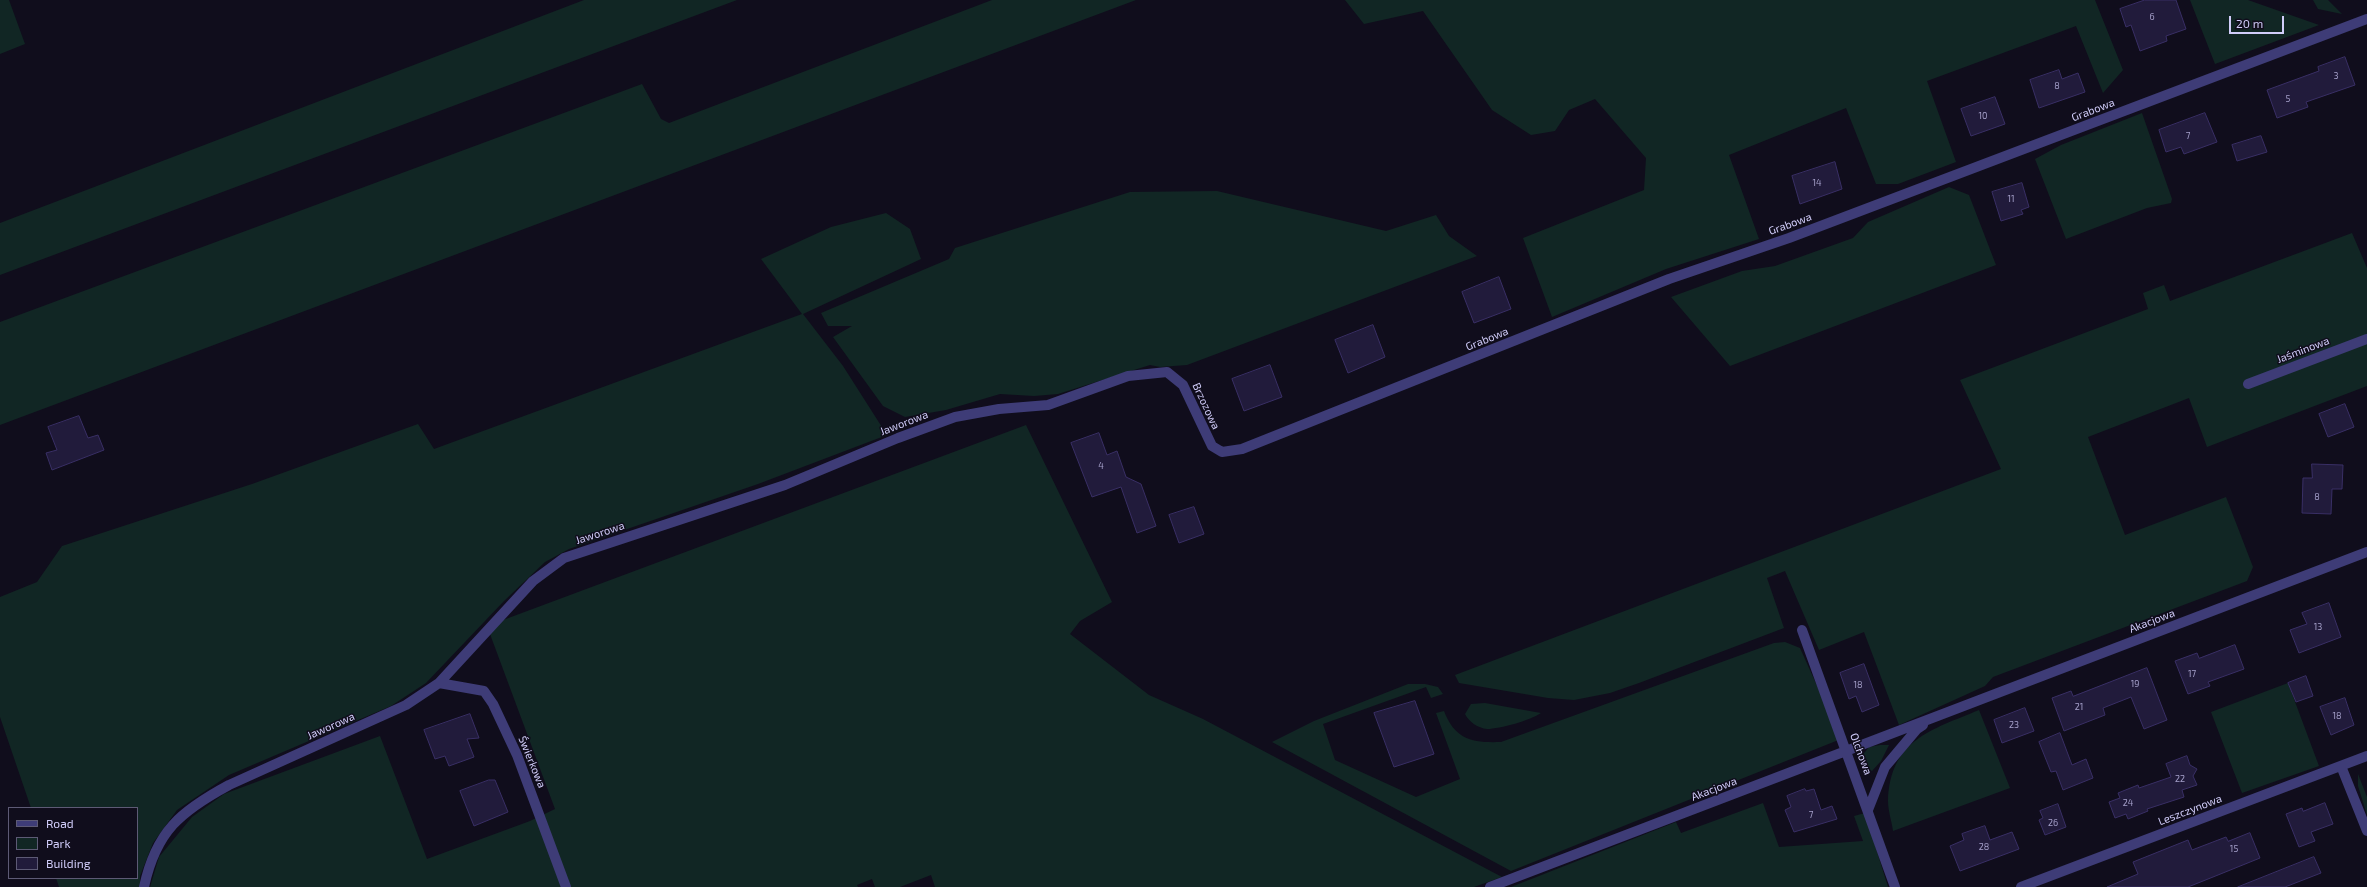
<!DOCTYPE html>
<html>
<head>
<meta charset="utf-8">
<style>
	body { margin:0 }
	#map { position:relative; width:2367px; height:887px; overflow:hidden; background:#100d1c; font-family:"Exo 2",sans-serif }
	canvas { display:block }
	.legend { position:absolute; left:8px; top:807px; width:130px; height:72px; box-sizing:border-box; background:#100d1c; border:1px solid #5d5a75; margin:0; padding:5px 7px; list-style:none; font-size:12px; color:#d1cdfa }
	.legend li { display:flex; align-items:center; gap:8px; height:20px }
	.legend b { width:20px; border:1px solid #5d5a75 }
	.scale { position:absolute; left:2229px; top:16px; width:55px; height:18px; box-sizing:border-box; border:2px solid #d1cdfa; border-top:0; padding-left:5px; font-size:12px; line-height:14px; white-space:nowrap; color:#d1cdfa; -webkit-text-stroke:3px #100d1c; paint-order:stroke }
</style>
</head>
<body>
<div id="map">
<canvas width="2367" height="887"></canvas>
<ul class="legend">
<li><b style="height:5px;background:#3e3c77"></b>Road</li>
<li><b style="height:11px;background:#112624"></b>Park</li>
<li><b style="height:11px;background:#211b3b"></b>Building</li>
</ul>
<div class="scale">20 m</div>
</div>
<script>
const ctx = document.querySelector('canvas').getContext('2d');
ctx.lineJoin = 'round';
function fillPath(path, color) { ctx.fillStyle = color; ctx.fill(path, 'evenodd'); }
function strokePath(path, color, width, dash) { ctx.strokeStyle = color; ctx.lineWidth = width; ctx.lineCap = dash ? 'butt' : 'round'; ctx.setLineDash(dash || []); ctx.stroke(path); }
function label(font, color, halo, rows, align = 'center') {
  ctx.font = font + ' "Exo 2",sans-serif'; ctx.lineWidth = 3; ctx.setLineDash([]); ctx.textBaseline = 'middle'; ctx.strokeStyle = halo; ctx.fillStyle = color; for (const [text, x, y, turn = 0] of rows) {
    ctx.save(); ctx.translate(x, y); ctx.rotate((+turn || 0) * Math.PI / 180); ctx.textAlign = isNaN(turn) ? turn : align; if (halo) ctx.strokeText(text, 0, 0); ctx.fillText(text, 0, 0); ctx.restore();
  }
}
fillPath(new Path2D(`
	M 0,0 L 9,0 L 25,44 L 0,54 Z
	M 584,0 L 737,0 L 0,275 L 0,223 Z
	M 992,0 L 1136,0 L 0,425 L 0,322 L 642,84 L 661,119 L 669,123 Z
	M 1345,0 L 2095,0 L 2123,70 L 2103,93 L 2076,26 L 1927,81 L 1956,162 L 1898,184 L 1876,184 L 1846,108 L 1729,155 L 1759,239 L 1666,269 L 1552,317 L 1523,238 L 1644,190 L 1646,158 L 1595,99 L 1569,110 L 1555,131 L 1531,135 L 1492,110 L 1423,11 L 1364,24 Z
	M 2190,0 L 2248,0 L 2319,25 L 2215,64 Z
	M 2313,0 L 2328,0 L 2342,14 L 2318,9 Z
	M 2142,113 L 2172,199 L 2171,203 L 2147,208 L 2066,239 L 2035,159 L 2061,145 Z
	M 1949,187 L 1969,195 L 1996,265 L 1730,366 L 1671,297 L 1742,271 L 1775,266 L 1853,238 L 1868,222 Z
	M 1217,191 L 1386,231 L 1436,215 L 1449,236 L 1477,256 L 1187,365 L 1160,367 L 1150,365 L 1058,394 L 1034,396 L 1000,394 L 946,410 L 905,417 L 883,406 L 833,337 L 852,326 L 828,326 L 821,313 L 949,259 L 955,248 L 1130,192 Z
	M 886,213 L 910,229 L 921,259 L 803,314 L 843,366 L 887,435 L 758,484 L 569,549 L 545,562 L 504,601 L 426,683 L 391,706 L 229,775 L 177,810 L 153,843 L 140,876 L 140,887 L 59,887 L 56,878 L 137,878 L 137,808 L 31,808 L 0,717 L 0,597 L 37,582 L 62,546 L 252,484 L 418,424 L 434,449 L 802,314 L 761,259 L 831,227 Z
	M 2352,233 L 2367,268 L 2367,386 L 2207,447 L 2189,398 L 2088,437 L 2125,535 L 2226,497 L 2253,567 L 2247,581 L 1993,677 L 1985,686 L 1899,725 L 1864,632 L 1819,650 L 1785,571 L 1767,578 L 1784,628 L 1639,683 L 1610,693 L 1574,700 L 1548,698 L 1459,683 L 1455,675 L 2001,469 L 1960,380 L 2148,309 L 2143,293 L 2164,285 L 2170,301 Z
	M 1026,425 L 1112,602 L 1080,621 L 1070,634 L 1149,695 L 1203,719 L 1502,877 L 1474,887 L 935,887 L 931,875 L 900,887 L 875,887 L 872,879 L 857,885 L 858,887 L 150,887 L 159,857 L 192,817 L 224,794 L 380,736 L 427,859 L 530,821 L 555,809 L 487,626 Z
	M 1785,642 L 1800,648 L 1841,739 L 1511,871 L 1272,742 L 1314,721 L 1408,684 L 1425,684 L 1438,687 L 1443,694 L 1431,698 L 1426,687 L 1323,724 L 1335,760 L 1416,797 L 1460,779 L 1436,713 L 1444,711 C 1455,740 1473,743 1501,742 L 1774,643 Z
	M 2288,683 L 2319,766 L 2242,793 L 2211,712 Z
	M 1485,703 L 1541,713 C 1531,720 1500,729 1487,729 C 1478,728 1469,722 1465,714 L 1471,704 Z
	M 1979,710 L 2010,788 L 1893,831 C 1892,822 1888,811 1888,801 C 1890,740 1931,730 1979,710 Z
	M 1880,745 L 1889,745 L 1881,761 L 1872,771 L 1867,768 L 1861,757 L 1869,747 Z
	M 2358,774 L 2367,797 L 2367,815 L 2358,786 Z
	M 1763,803 L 1779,847 L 1863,841 L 1854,816 L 1865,813 L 1888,887 L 1511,887 L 1676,822 L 1681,833 Z`), '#112624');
const building = new Path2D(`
	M 2145,0 L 2176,0 L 2186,29 L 2166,36 L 2167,41 L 2140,51 L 2131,25 L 2126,27 L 2120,9 Z
	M 2345,57 L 2355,85 L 2306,102 L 2308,107 L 2277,118 L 2267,90 L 2319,71 L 2318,67 Z
	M 2059,70 L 2062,79 L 2078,73 L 2085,92 L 2039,108 L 2030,80 Z
	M 1995,97 L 2005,124 L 1971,136 L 1961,109 Z
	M 2205,113 L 2217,142 L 2184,154 L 2181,147 L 2166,152 L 2159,130 Z
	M 2261,136 L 2267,152 L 2237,161 L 2232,145 Z
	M 1835,162 L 1842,189 L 1800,204 L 1792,176 Z
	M 2022,183 L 2029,207 L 2021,210 L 2023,214 L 2001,221 L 1992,192 Z
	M 1499,277 L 1511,309 L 1474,323 L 1462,292 Z
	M 1373,325 L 1385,357 L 1348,373 L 1335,340 Z
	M 1270,365 L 1282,397 L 1244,411 L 1232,379 Z
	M 2345,404 L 2354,427 L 2328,437 L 2319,414 Z
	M 79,416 L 88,438 L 98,435 L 104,450 L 52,470 L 46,453 L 57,450 L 48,427 Z
	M 1099,433 L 1107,455 L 1117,451 L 1126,477 L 1141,484 L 1156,526 L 1137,533 L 1121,487 L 1092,497 L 1071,443 Z
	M 2312,464 L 2343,465 L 2342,489 L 2332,489 L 2331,514 L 2302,513 L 2303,478 L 2312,478 Z
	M 1194,507 L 1204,534 L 1179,543 L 1169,515 Z
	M 2329,603 L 2341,637 L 2299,653 L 2290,630 L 2307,624 L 2302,613 Z
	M 2235,645 L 2244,669 L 2208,682 L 2210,686 L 2188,694 L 2175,661 L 2197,653 L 2199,658 Z
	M 1864,664 L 1879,705 L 1862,712 L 1856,696 L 1849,699 L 1840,673 Z
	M 2147,668 L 2167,720 L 2144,729 L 2131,697 L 2103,708 L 2105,715 L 2064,731 L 2052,698 L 2071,691 L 2073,696 Z
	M 2306,676 L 2313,696 L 2296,702 L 2288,683 Z
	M 2345,698 L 2354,725 L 2331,735 L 2320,707 Z
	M 1415,701 L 1434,754 L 1394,767 L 1374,713 Z
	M 2025,708 L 2034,731 L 2002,743 L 1994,720 Z
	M 470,714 L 479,738 L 467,739 L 474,757 L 449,766 L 445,756 L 435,759 L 424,730 Z
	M 2060,733 L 2072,765 L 2086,759 L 2093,778 L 2063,790 L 2056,771 L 2051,772 L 2039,742 Z
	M 2187,756 L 2190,765 L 2197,769 L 2193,776 L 2197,785 L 2182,790 L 2184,797 L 2147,809 L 2148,811 L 2128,819 L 2126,814 L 2115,818 L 2109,802 L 2120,798 L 2118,793 L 2138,785 L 2139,788 L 2171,777 L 2166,764 Z
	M 489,780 L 495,780 L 508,812 L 474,826 L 460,791 Z
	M 1805,789 L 1806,791 L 1814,789 L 1821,810 L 1832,806 L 1837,819 L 1794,832 L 1785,810 L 1791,807 L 1787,796 Z
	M 2325,803 L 2333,824 L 2311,832 L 2315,841 L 2299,847 L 2286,814 L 2302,808 L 2303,811 Z
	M 2058,804 L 2066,827 L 2045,835 L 2039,820 L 2043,818 L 2040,811 Z
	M 1985,826 L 1990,840 L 2012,832 L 2019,849 L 1960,871 L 1950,846 L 1964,840 L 1962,834 Z
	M 2250,833 L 2260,858 L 2218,875 L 2188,887 L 2107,887 L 2138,874 L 2133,862 L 2188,840 L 2192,850 L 2226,837 L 2228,841 Z
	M 2314,857 L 2321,873 L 2285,887 L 2238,887 Z`);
fillPath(building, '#211b3b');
strokePath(building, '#392f65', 1);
strokePath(new Path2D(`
	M 2248,384 L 2367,339
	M 1802,630 L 1895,887
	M 439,683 L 484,691 L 493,704 L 517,755 L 566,887
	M 2341,766 L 2367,831
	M 1868,810 L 1885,767 L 1917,729 L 1923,725
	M 144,887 C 156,831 181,811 229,785 L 406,705 L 439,683 L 533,581 L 564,558 L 785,485 L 898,438 L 955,417 L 999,409 L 1048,405 L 1128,376 L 1167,372 L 1183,385 L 1212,446 L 1222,452 L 1242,449 L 1669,279 L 1789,238 L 2367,19
	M 1490,887 L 2367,552
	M 2021,887 L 2367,756`), '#3e3c77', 10);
label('9px', '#a5a0ca', null, [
	["6",2152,17],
	["3",2336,76],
	["8",2057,86],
	["5",2288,99],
	["10",1983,116],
	["7",2188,136],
	["14",1817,183],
	["11",2011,199],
	["4",1101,466],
	["8",2317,497],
	["13",2318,627],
	["17",2192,674],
	["19",2135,684],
	["18",1858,685],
	["21",2079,707],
	["18",2337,716],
	["23",2014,725],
	["22",2180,779],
	["24",2128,803],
	["7",1811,815],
	["26",2053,823],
	["28",1984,847],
	["15",2234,849]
]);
label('11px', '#d1cdfa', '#100d1c', [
	["Grabowa",2093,110,-21],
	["Grabowa",1790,224,-20],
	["Grabowa",1487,339,-22],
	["Jaśminowa",2303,350,-21],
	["Brzozowa",1206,406,65],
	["Jaworowa",904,423,-21],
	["Jaworowa",600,533,-18],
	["Akacjowa",2152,621,-21],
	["Jaworowa",331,726,-24],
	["Olchowa",1861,754,70],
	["Świerkowa",532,762,68],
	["Akacjowa",1714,789,-21],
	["Leszczynowa",2190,810,-21]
]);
</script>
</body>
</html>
